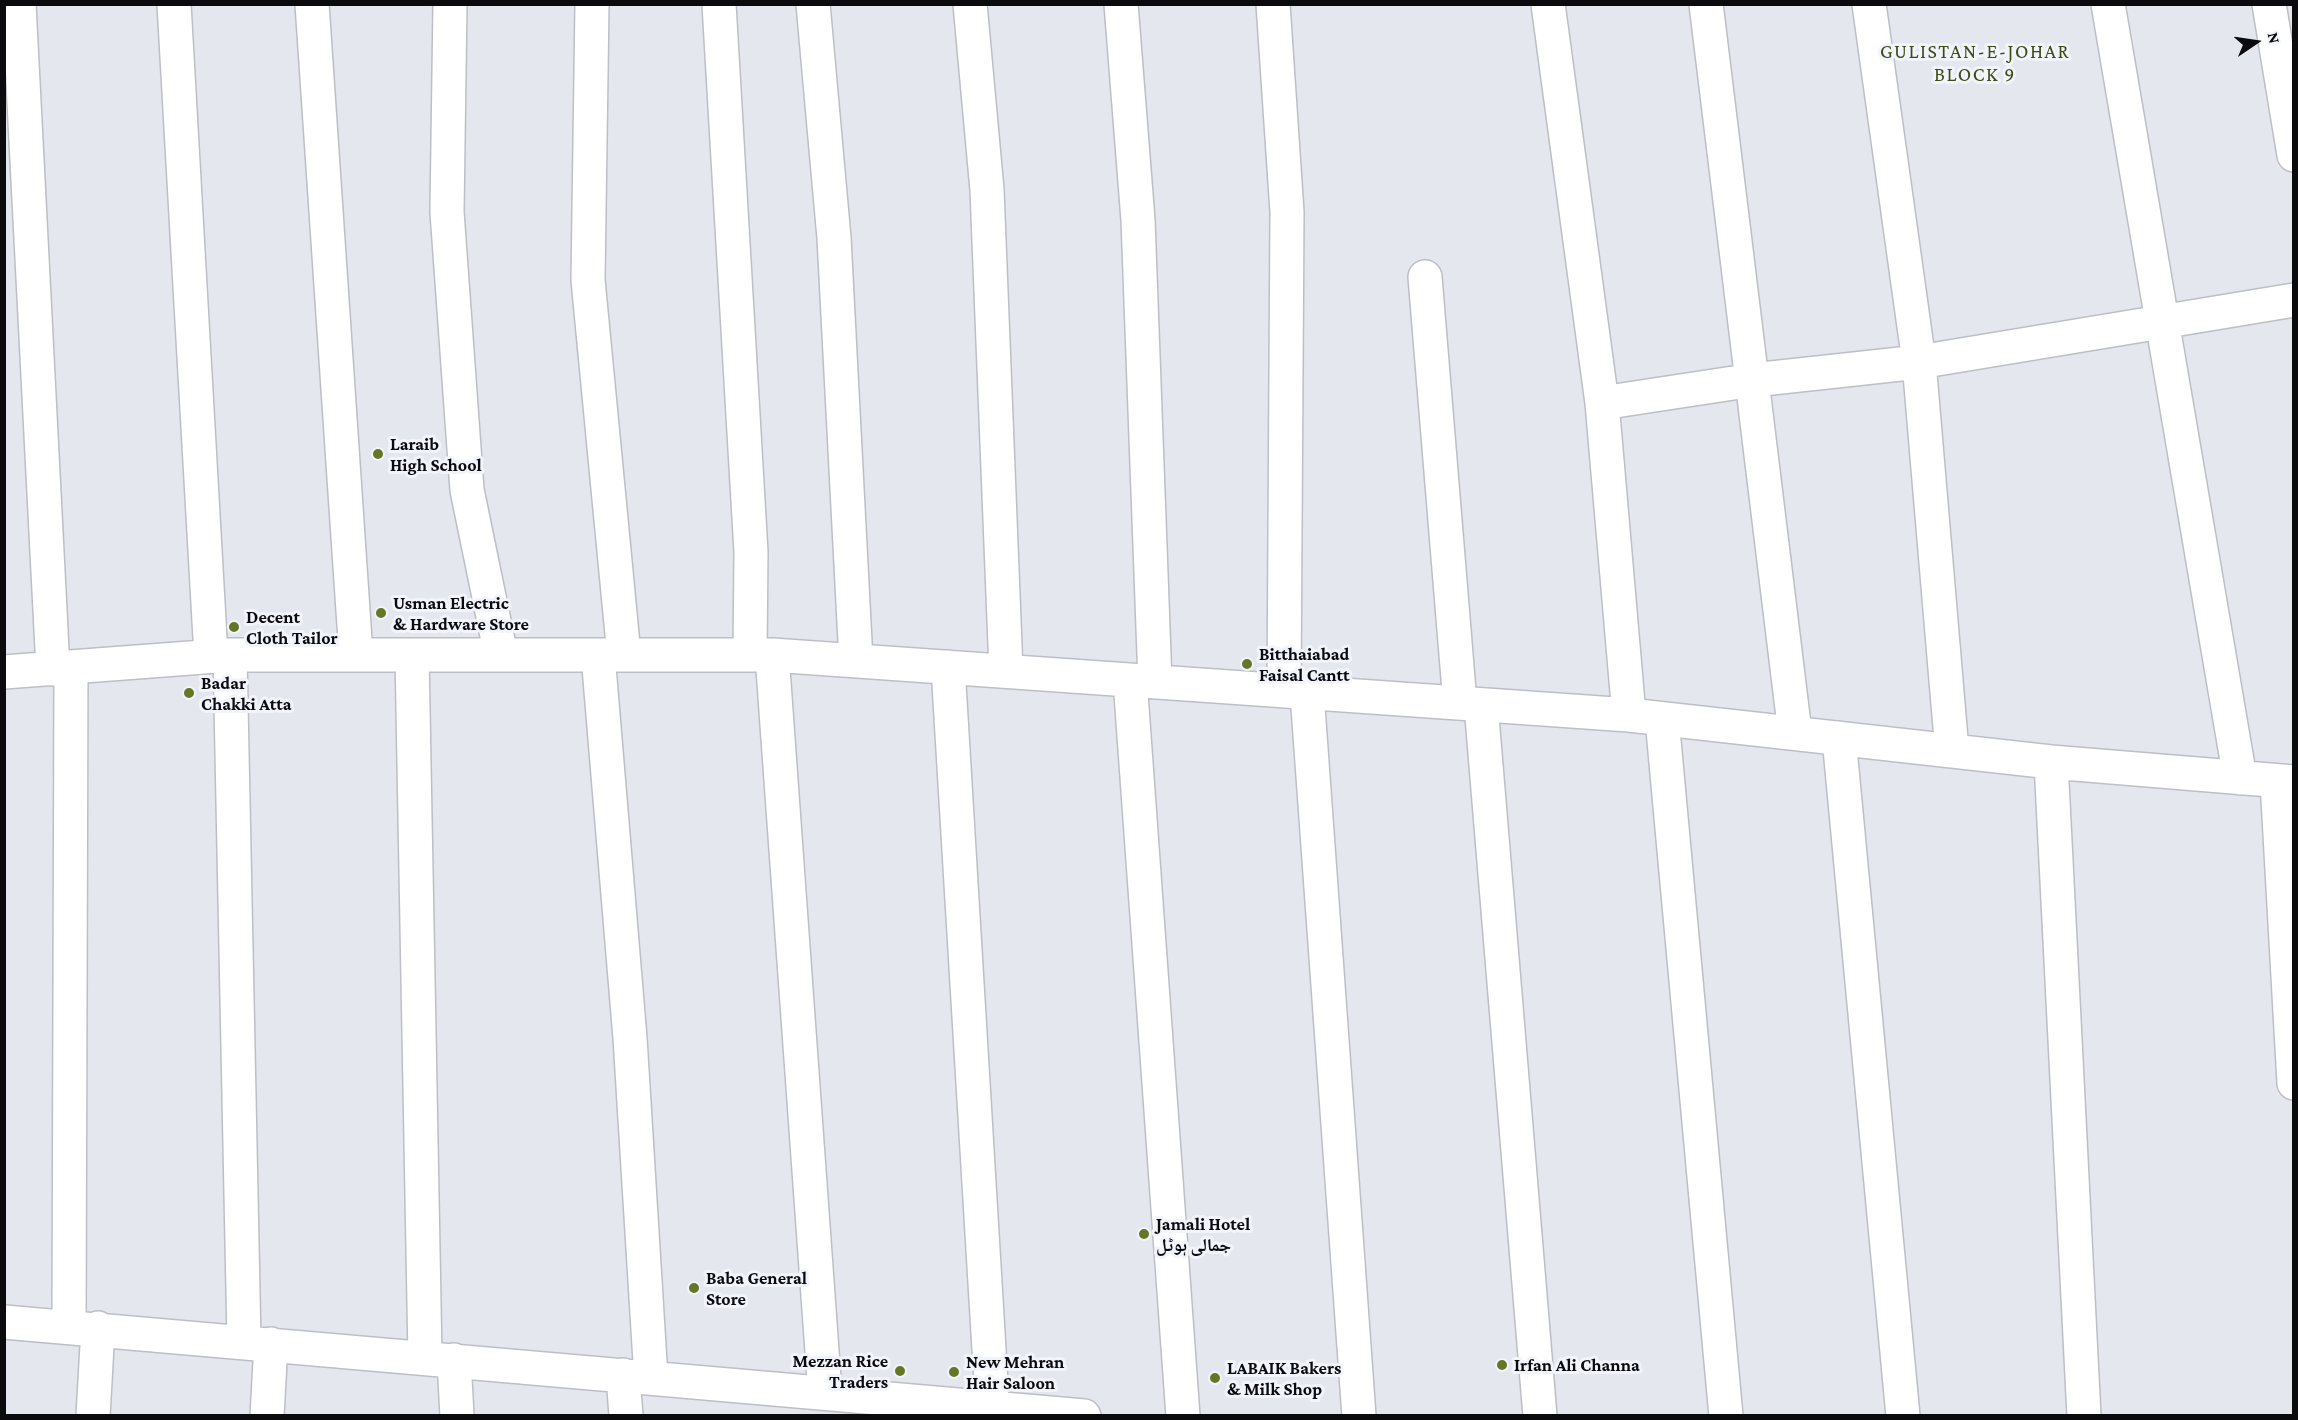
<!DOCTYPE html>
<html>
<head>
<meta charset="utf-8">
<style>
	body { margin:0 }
	#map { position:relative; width:2298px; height:1420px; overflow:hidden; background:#e5e7ee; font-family:"Crimson Pro",serif }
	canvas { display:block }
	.frame { position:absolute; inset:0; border:6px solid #0b0b0e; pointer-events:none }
	.north { position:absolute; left:2226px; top:12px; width:60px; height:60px; -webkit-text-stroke:4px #f2f4fc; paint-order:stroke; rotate:77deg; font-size:16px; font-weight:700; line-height:24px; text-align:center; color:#0b0b0e }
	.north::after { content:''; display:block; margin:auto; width:21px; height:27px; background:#0b0b0e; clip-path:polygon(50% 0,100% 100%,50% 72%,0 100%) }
</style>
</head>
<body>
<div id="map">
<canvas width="2298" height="1420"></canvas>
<div class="frame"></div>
<div class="north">N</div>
</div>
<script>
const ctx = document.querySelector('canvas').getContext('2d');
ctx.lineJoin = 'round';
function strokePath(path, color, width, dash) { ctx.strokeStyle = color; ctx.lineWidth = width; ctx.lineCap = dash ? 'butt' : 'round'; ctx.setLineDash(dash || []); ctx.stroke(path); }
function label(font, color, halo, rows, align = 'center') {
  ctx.font = font + ' "Crimson Pro","Noto Naskh Arabic",serif'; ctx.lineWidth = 6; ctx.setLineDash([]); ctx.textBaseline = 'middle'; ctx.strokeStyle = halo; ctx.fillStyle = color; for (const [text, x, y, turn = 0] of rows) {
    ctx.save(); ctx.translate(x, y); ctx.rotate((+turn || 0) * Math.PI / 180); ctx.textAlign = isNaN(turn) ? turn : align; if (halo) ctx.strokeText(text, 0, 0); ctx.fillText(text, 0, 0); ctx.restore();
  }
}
const street = new Path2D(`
	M 19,4 L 53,669
	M 174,4 L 211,656
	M 312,4 L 356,655
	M 450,4 L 447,212 L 467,490 L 501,655
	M 592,4 L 588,280 L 624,655
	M 719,4 L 751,552 L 750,655
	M 813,4 L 834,238 L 856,661
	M 970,4 L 987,190 L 1006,671
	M 1121,4 L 1138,220 L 1155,682
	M 1273,4 L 1287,212 L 1284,691
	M 1548,4 L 1602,403 L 1629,715
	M 1706,4 L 1795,733
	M 1869,4 L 1919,362 L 1952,751
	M 2108,4 L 2240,778
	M 2269,4 L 2294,155
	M 1425,277 L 1460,703
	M 1602,403 L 1753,380 L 1919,362 L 2294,300
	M 230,655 L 244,1341
	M 412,655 L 425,1357
	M 598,655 L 630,1038 L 651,1378
	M 772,655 L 825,1393
	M 948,667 L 993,1416
	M 4,672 L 230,655 L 772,655 L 1629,715 L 2051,762 L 2294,782
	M 1130,680 L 1183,1416
	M 1307,693 L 1359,1416
	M 1481,705 L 1540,1416
	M 1662,719 L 1726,1416
	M 1839,738 L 1903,1416
	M 2051,762 L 2084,1416
	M 2277,781 L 2294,1083
	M 4,1322 L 1084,1416
	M 69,1326 L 71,667
	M 454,1360 L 457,1416
	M 623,1375 L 626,1416
	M 93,1416 L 98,1328
	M 267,1416 L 271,1344`);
strokePath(street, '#bdbfc6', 36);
strokePath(street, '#fff', 33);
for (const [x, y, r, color] of [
	[378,454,6,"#657725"],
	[381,613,6,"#657725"],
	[234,627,6,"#657725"],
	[1247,664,6,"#657725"],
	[189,693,6,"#657725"],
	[1144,1234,6,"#657725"],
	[694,1288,6,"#657725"],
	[1502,1365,6,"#657725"],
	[900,1371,6,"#657725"],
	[954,1372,6,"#657725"],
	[1215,1378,6,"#657725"]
]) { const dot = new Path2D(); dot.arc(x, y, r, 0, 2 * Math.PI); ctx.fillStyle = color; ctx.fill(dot); strokePath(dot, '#f2f4fc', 2); }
label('bold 18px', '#0b0b0e', '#f2f4fc', [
	["Laraib",390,444],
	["High School",390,465],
	["Usman Electric",393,603],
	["& Hardware Store",393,624],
	["Decent",246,617],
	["Cloth Tailor",246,638],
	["Bitthaiabad",1259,654],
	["Faisal Cantt",1259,675],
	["Badar",201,683],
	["Chakki Atta",201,704],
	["Jamali Hotel",1156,1224],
	["جمالی ہوٹل",1156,1245],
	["Baba General",706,1278],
	["Store",706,1299],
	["Mezzan Rice",888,1361,"right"],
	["Traders",888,1382,"right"],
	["New Mehran",966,1362],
	["Hair Saloon",966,1383],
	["Irfan Ali Channa",1514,1365],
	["LABAIK Bakers",1227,1368],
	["& Milk Shop",1227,1389]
], 'left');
ctx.letterSpacing = '1.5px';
label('20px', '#3f4b13', '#f2f4fc', [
	["GULISTAN-E-JOHAR",1975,52],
	["BLOCK 9",1975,75]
]);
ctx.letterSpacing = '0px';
</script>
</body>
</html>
